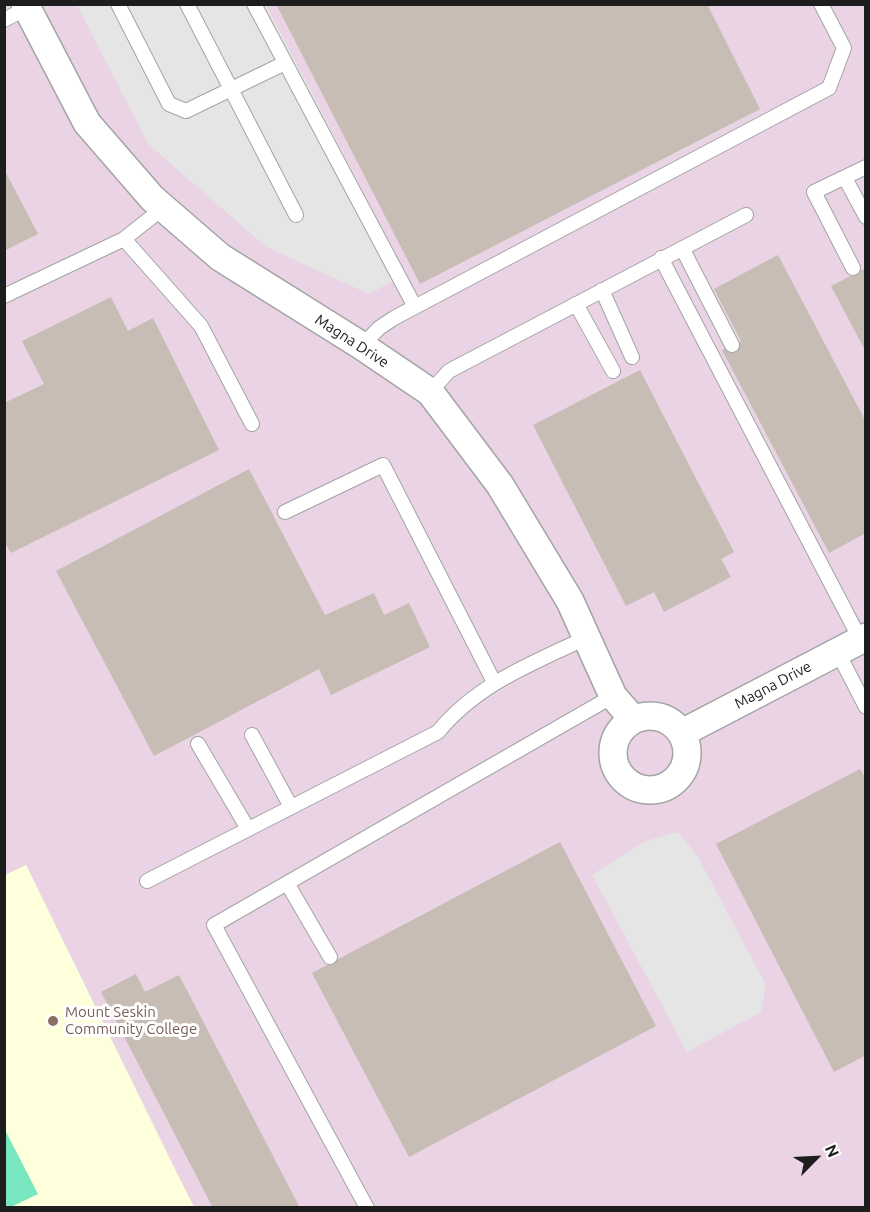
<!DOCTYPE html>
<html>
<head>
<meta charset="utf-8">
<style>
	body { margin:0 }
	#map { position:relative; width:870px; height:1212px; overflow:hidden; background:#efebe2; font-family:Ubuntu,sans-serif }
	canvas { display:block }
	.frame { position:absolute; inset:0; border:6px solid #1d1d1d; pointer-events:none }
	.north { position:absolute; left:786px; top:1128px; width:60px; height:60px; -webkit-text-stroke:4px #fff; paint-order:stroke; rotate:66deg; font-size:16px; font-weight:700; line-height:24px; text-align:center; color:#1d1d1d }
	.north::after { content:''; display:block; margin:auto; width:21px; height:27px; background:#1d1d1d; clip-path:polygon(50% 0,100% 100%,50% 72%,0 100%) }
</style>
</head>
<body>
<div id="map">
<canvas width="870" height="1212"></canvas>
<div class="frame"></div>
<div class="north">N</div>
</div>
<script>
const ctx = document.querySelector('canvas').getContext('2d');
ctx.lineJoin = 'round';
function fillPath(path, color) { ctx.fillStyle = color; ctx.fill(path, 'evenodd'); }
function strokePath(path, color, width, dash) { ctx.strokeStyle = color; ctx.lineWidth = width; ctx.lineCap = dash ? 'butt' : 'round'; ctx.setLineDash(dash || []); ctx.stroke(path); }
function label(font, color, halo, rows, align = 'center') {
  ctx.font = font + ' Ubuntu,sans-serif'; ctx.lineWidth = 6; ctx.setLineDash([]); ctx.textBaseline = 'middle'; ctx.strokeStyle = halo; ctx.fillStyle = color; for (const [text, x, y, turn = 0] of rows) {
    ctx.save(); ctx.translate(x, y); ctx.rotate((+turn || 0) * Math.PI / 180); ctx.textAlign = isNaN(turn) ? turn : align; if (halo) ctx.strokeText(text, 0, 0); ctx.fillText(text, 0, 0); ctx.restore();
  }
}
fillPath(new Path2D(`
	M 5,5 L 865,5 L 865,1207 L 194,1207 L 26,865 L 5,875 Z`), '#e9d3e4');
fillPath(new Path2D(`
	M 26,865 L 173,1166 L 194,1207 L 5,1208 L 5,875 Z`), '#feffdb');
fillPath(new Path2D(`
	M 4,1128 L 38,1194 L 11,1207 L 5,1207 Z`), '#78e6be');
fillPath(new Path2D(`
	M 77,5 L 266,5 L 406,274 L 369,294 L 266,247 L 148,144 Z
	M 678,832 L 697,855 L 766,985 L 761,1012 L 687,1052 L 592,875 L 645,841 Z`), '#e5e5e5');
fillPath(new Path2D(`
	M 276,4 L 707,4 L 760,109 L 420,284 Z
	M 4,169 L 38,234 L 4,251 Z
	M 778,255 L 866,422 L 866,533 L 829,553 L 722,350 L 741,341 L 714,289 Z
	M 866,268 L 866,352 L 831,286 Z
	M 111,297 L 128,331 L 153,318 L 219,450 L 11,553 L 4,541 L 4,403 L 44,384 L 22,341 Z
	M 640,370 L 734,552 L 721,559 L 731,577 L 664,612 L 654,592 L 626,606 L 533,425 Z
	M 249,469 L 325,615 L 374,593 L 384,615 L 409,603 L 430,647 L 331,695 L 319,669 L 154,756 L 56,571 Z
	M 860,769 L 866,779 L 866,1055 L 834,1072 L 716,844 Z
	M 560,842 L 656,1026 L 409,1157 L 312,973 Z
	M 136,974 L 145,992 L 179,975 L 300,1208 L 213,1208 L 101,992 Z`), '#c7bdb5');
const lane = new Path2D(`
	M 118,4 L 169,104 L 186,111 L 285,63
	M 187,4 L 296,215
	M 254,4 L 415,307
	M 4,20 L 27,8
	M 845,178 L 866,217
	M 124,239 L 201,326 L 252,424
	M 682,248 L 732,345
	M 661,258 L 860,639
	M 853,268 L 814,192 L 866,167
	M 602,290 L 632,357
	M 4,296 L 124,239 L 163,208
	M 576,304 L 613,371
	M 362,346 L 379,328 L 394,318 L 829,88 L 844,48 L 821,4
	M 430,392 L 449,371 L 746,215
	M 285,512 L 383,465 L 494,682
	M 837,651 L 866,707
	M 252,735 L 291,807
	M 198,744 L 248,829
	M 147,881 L 438,732 C 477,684 533,663 588,637
	M 287,883 L 330,957
	M 367,1208 L 214,925 L 613,696`);
const street = new Path2D(`
	M 25,4 L 87,123 L 152,198 L 220,257 L 362,346 L 430,392 L 500,485 L 570,601 L 613,696 L 633,719
	M613 753a37 37 0 1 1 74 0a37 37 0 1 1-74 0Z
	M 682,733 L 866,637`);
strokePath(lane, '#a4a4a4', 16);
strokePath(street, '#a4a4a4', 30);
strokePath(lane, '#fff', 14);
strokePath(street, '#fff', 27);
for (const [x, y, r, color] of [
	[53,1021,6,"#8d6e63"]
]) { const dot = new Path2D(); dot.arc(x, y, r, 0, 2 * Math.PI); ctx.fillStyle = color; ctx.fill(dot); strokePath(dot, '#fff', 2); }
label('15px', '#1d1d1d', '#fff', [
	["Magna Drive",352,341,33],
	["Magna Drive",773,685,-28]
]);
label('15px', '#785e54', '#fff', [
	["Mount Seskin",65,1012],
	["Community College",65,1029]
], 'left');
</script>
</body>
</html>
